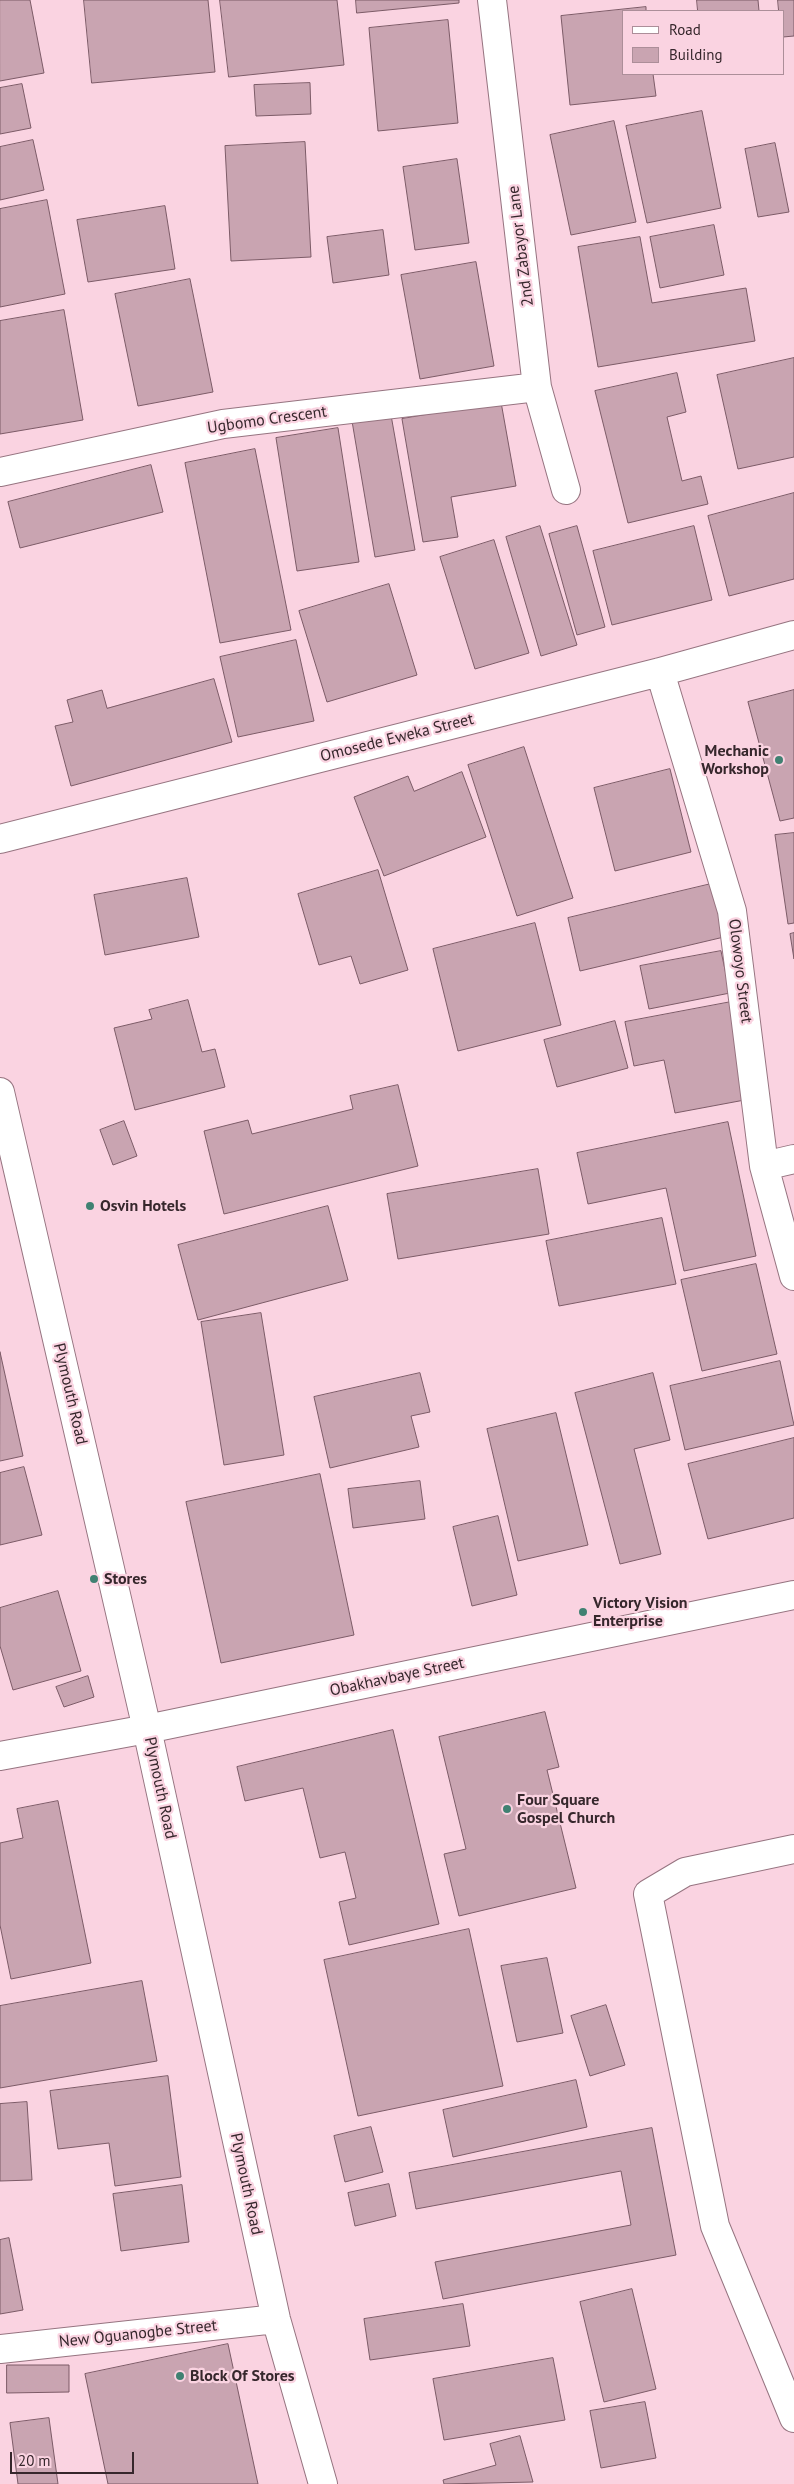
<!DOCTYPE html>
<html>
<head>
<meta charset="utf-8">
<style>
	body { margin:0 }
	#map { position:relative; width:794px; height:2484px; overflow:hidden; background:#fad3e1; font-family:"PT Sans",sans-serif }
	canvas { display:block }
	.legend { position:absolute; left:622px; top:10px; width:162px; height:65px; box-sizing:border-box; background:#fad3e1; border:1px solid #ac8e99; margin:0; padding:6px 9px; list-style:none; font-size:15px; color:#36272c }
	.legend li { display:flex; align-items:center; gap:10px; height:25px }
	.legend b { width:25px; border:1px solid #ac8e99 }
	.scale { position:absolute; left:10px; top:2452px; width:124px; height:22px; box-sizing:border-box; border:2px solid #36272c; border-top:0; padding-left:6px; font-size:15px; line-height:18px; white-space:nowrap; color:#36272c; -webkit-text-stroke:4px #fad3e1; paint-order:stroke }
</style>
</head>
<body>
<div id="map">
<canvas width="794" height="2484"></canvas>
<ul class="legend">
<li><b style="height:6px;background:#fff"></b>Road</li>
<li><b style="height:14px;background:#c9a4b1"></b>Building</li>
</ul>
<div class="scale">20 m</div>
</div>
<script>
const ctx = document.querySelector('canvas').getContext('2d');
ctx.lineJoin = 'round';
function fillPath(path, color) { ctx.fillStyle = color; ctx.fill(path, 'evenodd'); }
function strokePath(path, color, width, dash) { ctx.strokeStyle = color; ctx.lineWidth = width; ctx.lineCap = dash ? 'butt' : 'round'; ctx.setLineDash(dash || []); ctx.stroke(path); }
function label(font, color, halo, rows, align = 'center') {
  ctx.font = font + ' "PT Sans",sans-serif'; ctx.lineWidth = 4.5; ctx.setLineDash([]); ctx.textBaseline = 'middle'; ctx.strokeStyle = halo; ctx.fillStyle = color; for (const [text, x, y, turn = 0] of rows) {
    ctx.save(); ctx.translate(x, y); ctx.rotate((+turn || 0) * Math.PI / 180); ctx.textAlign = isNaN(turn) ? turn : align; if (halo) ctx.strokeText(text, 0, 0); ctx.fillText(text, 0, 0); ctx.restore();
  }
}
const building = new Path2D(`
	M 0,0 L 30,0 L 44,73 L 0,81 Z
	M 84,0 L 208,0 L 215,72 L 92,83 Z
	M 220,0 L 337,0 L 344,65 L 229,77 Z
	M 356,0 L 459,0 L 459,3 L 357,13 Z
	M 697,0 L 758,0 L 759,11 L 698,11 Z
	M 778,0 L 794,0 L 794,36 L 783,37 L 783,11 L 779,11 Z
	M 646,7 L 646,11 L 623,11 L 623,74 L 653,74 L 656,96 L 570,105 L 561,16 Z
	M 448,20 L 458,123 L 378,131 L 369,28 Z
	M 310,83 L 311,114 L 256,116 L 254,85 Z
	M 22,84 L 31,128 L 0,134 L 0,88 Z
	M 702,111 L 721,208 L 647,223 L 626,126 Z
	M 614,121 L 636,222 L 571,235 L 550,135 Z
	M 33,140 L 44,190 L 0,200 L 0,147 Z
	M 305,142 L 311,257 L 231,261 L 225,146 Z
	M 775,143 L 789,212 L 758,217 L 745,149 Z
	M 457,159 L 469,243 L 415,250 L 403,167 Z
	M 47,200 L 65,294 L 0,307 L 0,209 Z
	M 165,206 L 175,269 L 88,282 L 77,220 Z
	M 714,225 L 724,275 L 660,288 L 650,237 Z
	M 383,230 L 389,275 L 333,283 L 327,237 Z
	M 640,237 L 652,303 L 746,288 L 755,341 L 598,367 L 578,247 Z
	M 476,262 L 494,366 L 420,379 L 401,275 Z
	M 190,279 L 213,392 L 138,406 L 115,294 Z
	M 64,310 L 83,420 L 0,434 L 0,321 Z
	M 794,358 L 794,457 L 738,469 L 717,375 Z
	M 677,373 L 686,412 L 667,417 L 682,481 L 701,476 L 708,504 L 628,523 L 595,391 Z
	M 501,402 L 516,486 L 451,497 L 458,537 L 423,542 L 402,419 Z
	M 391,415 L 415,550 L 375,557 L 352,421 Z
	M 338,428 L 359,562 L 297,571 L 276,438 Z
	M 255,449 L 291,630 L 220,643 L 185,463 Z
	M 151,465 L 163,512 L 20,548 L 8,502 Z
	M 794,493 L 794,579 L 729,596 L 708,516 Z
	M 540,526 L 577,645 L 541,656 L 506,537 Z
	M 577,526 L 605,627 L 577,635 L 549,534 Z
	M 694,526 L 712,600 L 612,625 L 593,551 Z
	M 494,540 L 529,653 L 475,669 L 440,557 Z
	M 389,584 L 417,675 L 327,702 L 299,611 Z
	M 296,640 L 314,721 L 238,737 L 220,657 Z
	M 214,679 L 232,742 L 71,786 L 55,726 L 73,722 L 67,700 L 102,690 L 107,708 Z
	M 794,690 L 794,818 L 780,821 L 748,702 Z
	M 524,747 L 573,898 L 517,916 L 468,765 Z
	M 670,769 L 691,852 L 615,871 L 594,788 Z
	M 462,772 L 486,837 L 384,876 L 354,797 L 408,776 L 414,791 Z
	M 794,833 L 794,923 L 788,924 L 775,835 Z
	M 378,870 L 408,970 L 360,984 L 351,956 L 319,965 L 298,894 Z
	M 187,878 L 199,937 L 105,955 L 94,895 Z
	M 711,884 L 724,937 L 580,971 L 568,918 Z
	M 535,923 L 561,1025 L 458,1051 L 433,949 Z
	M 794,933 L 794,959 L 790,934 Z
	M 721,951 L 730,993 L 649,1009 L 640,966 Z
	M 188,1000 L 202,1052 L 215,1049 L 225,1087 L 135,1110 L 114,1028 L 152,1019 L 149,1010 Z
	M 731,1002 L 750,1099 L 675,1113 L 664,1060 L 634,1066 L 625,1022 Z
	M 615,1021 L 628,1068 L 557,1087 L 544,1040 Z
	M 398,1085 L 418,1166 L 224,1214 L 204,1131 L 248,1120 L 252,1134 L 353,1109 L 350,1096 Z
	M 124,1121 L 137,1156 L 113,1165 L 100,1130 Z
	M 728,1122 L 756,1256 L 684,1271 L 666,1188 L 588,1204 L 577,1153 Z
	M 538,1169 L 549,1234 L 398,1259 L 387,1194 Z
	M 328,1206 L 348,1280 L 198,1320 L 178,1245 Z
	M 662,1218 L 676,1284 L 559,1306 L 546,1241 Z
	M 756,1264 L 777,1354 L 702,1371 L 681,1280 Z
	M 261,1313 L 284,1455 L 224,1465 L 201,1322 Z
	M 0,1352 L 23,1456 L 0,1461 Z
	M 780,1361 L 794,1425 L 685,1450 L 670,1386 Z
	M 420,1373 L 430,1412 L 411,1416 L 419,1447 L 330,1468 L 314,1397 Z
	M 653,1373 L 670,1440 L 634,1449 L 661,1554 L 620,1564 L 575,1393 Z
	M 556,1413 L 588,1545 L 518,1561 L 487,1429 Z
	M 794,1438 L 794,1518 L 708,1539 L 688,1464 Z
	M 24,1467 L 42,1535 L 0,1545 L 0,1473 Z
	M 320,1474 L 354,1635 L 221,1663 L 186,1502 Z
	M 420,1481 L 425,1519 L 353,1528 L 348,1489 Z
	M 498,1516 L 517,1595 L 472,1606 L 453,1527 Z
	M 58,1591 L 81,1671 L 13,1690 L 0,1646 L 0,1608 Z
	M 88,1676 L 94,1697 L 64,1707 L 56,1687 Z
	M 545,1712 L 559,1767 L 547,1770 L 576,1888 L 459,1916 L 444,1854 L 466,1849 L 439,1737 Z
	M 393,1730 L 439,1924 L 349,1945 L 339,1902 L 356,1898 L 345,1852 L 320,1858 L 303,1788 L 245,1801 L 237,1767 Z
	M 58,1801 L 91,1963 L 11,1979 L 0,1925 L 0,1843 L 23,1838 L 17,1809 Z
	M 469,1929 L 503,2086 L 358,2116 L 324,1960 Z
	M 547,1958 L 563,2033 L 517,2042 L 501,1966 Z
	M 142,1981 L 157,2061 L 0,2088 L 0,2006 Z
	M 606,2005 L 625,2065 L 590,2076 L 571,2016 Z
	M 168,2076 L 181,2177 L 115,2186 L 109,2143 L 58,2149 L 50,2091 Z
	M 576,2080 L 587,2127 L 453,2157 L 443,2110 Z
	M 27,2102 L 32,2180 L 0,2181 L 0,2104 Z
	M 371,2127 L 383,2172 L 345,2182 L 334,2136 Z
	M 652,2128 L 676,2255 L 443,2299 L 435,2262 L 631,2225 L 621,2171 L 416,2209 L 409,2173 Z
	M 389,2184 L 396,2216 L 355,2226 L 348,2193 Z
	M 182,2185 L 189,2242 L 121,2251 L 113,2194 Z
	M 9,2238 L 23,2310 L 0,2314 L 0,2240 Z
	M 632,2289 L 656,2389 L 604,2402 L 580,2302 Z
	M 463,2304 L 470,2346 L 370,2360 L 364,2319 Z
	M 228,2344 L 258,2484 L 108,2484 L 85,2374 Z
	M 553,2358 L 565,2420 L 444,2440 L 433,2379 Z
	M 7,2365 L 69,2365 L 69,2392 L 7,2393 Z
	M 645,2402 L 656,2458 L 601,2468 L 590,2411 Z
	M 49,2418 L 58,2484 L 18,2484 L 10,2423 Z
	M 520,2436 L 533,2482 L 444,2484 L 443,2480 L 496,2465 L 490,2444 Z`);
fillPath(building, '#c9a4b1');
strokePath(building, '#7c5b67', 1);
const minor = new Path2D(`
	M 492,0 L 537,387 L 566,490
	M 0,472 L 223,424 L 537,387
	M 660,672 L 732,911 L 764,1166 L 794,1276
	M 0,839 L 660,672 L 794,635
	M 0,1092 L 147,1729 L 276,2319 L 323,2484
	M 764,1166 L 794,1159
	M 0,1756 L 147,1729 L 794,1595
	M 794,1849 L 685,1872 L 648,1894 L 715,2226 L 794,2418
	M 0,2349 L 276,2319`);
strokePath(minor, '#967480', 30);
strokePath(minor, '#fff', 28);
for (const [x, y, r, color] of [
	[779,760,5,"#408172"],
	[90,1206,5,"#408172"],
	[94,1579,5,"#408172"],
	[583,1612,5,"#408172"],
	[507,1809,5,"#408172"],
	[180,2376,5,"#408172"]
]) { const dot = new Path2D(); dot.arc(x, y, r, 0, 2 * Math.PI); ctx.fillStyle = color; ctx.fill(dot); strokePath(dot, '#fad3e1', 2); }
label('16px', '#36272c', '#fad3e1', [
	["2nd Zabayor Lane",521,246,-97],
	["Ugbomo Crescent",267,420,-8],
	["Omosede Eweka Street",397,738,-14],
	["Olowoyo Street",740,971,83],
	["Plymouth Road",70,1394,77],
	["Obakhavbaye Street",397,1677,-12],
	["Plymouth Road",160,1788,78],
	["Plymouth Road",246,2184,78],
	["New Oguanogbe Street",138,2334,-6]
]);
label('bold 16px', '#36272c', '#fad3e1', [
	["Mechanic",769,751,"right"],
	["Workshop",769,769,"right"],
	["Osvin Hotels",100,1206],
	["Stores",104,1579],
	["Victory Vision",593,1603],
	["Enterprise",593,1621],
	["Four Square",517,1800],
	["Gospel Church",517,1818],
	["Block Of Stores",190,2376]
], 'left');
</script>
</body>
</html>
